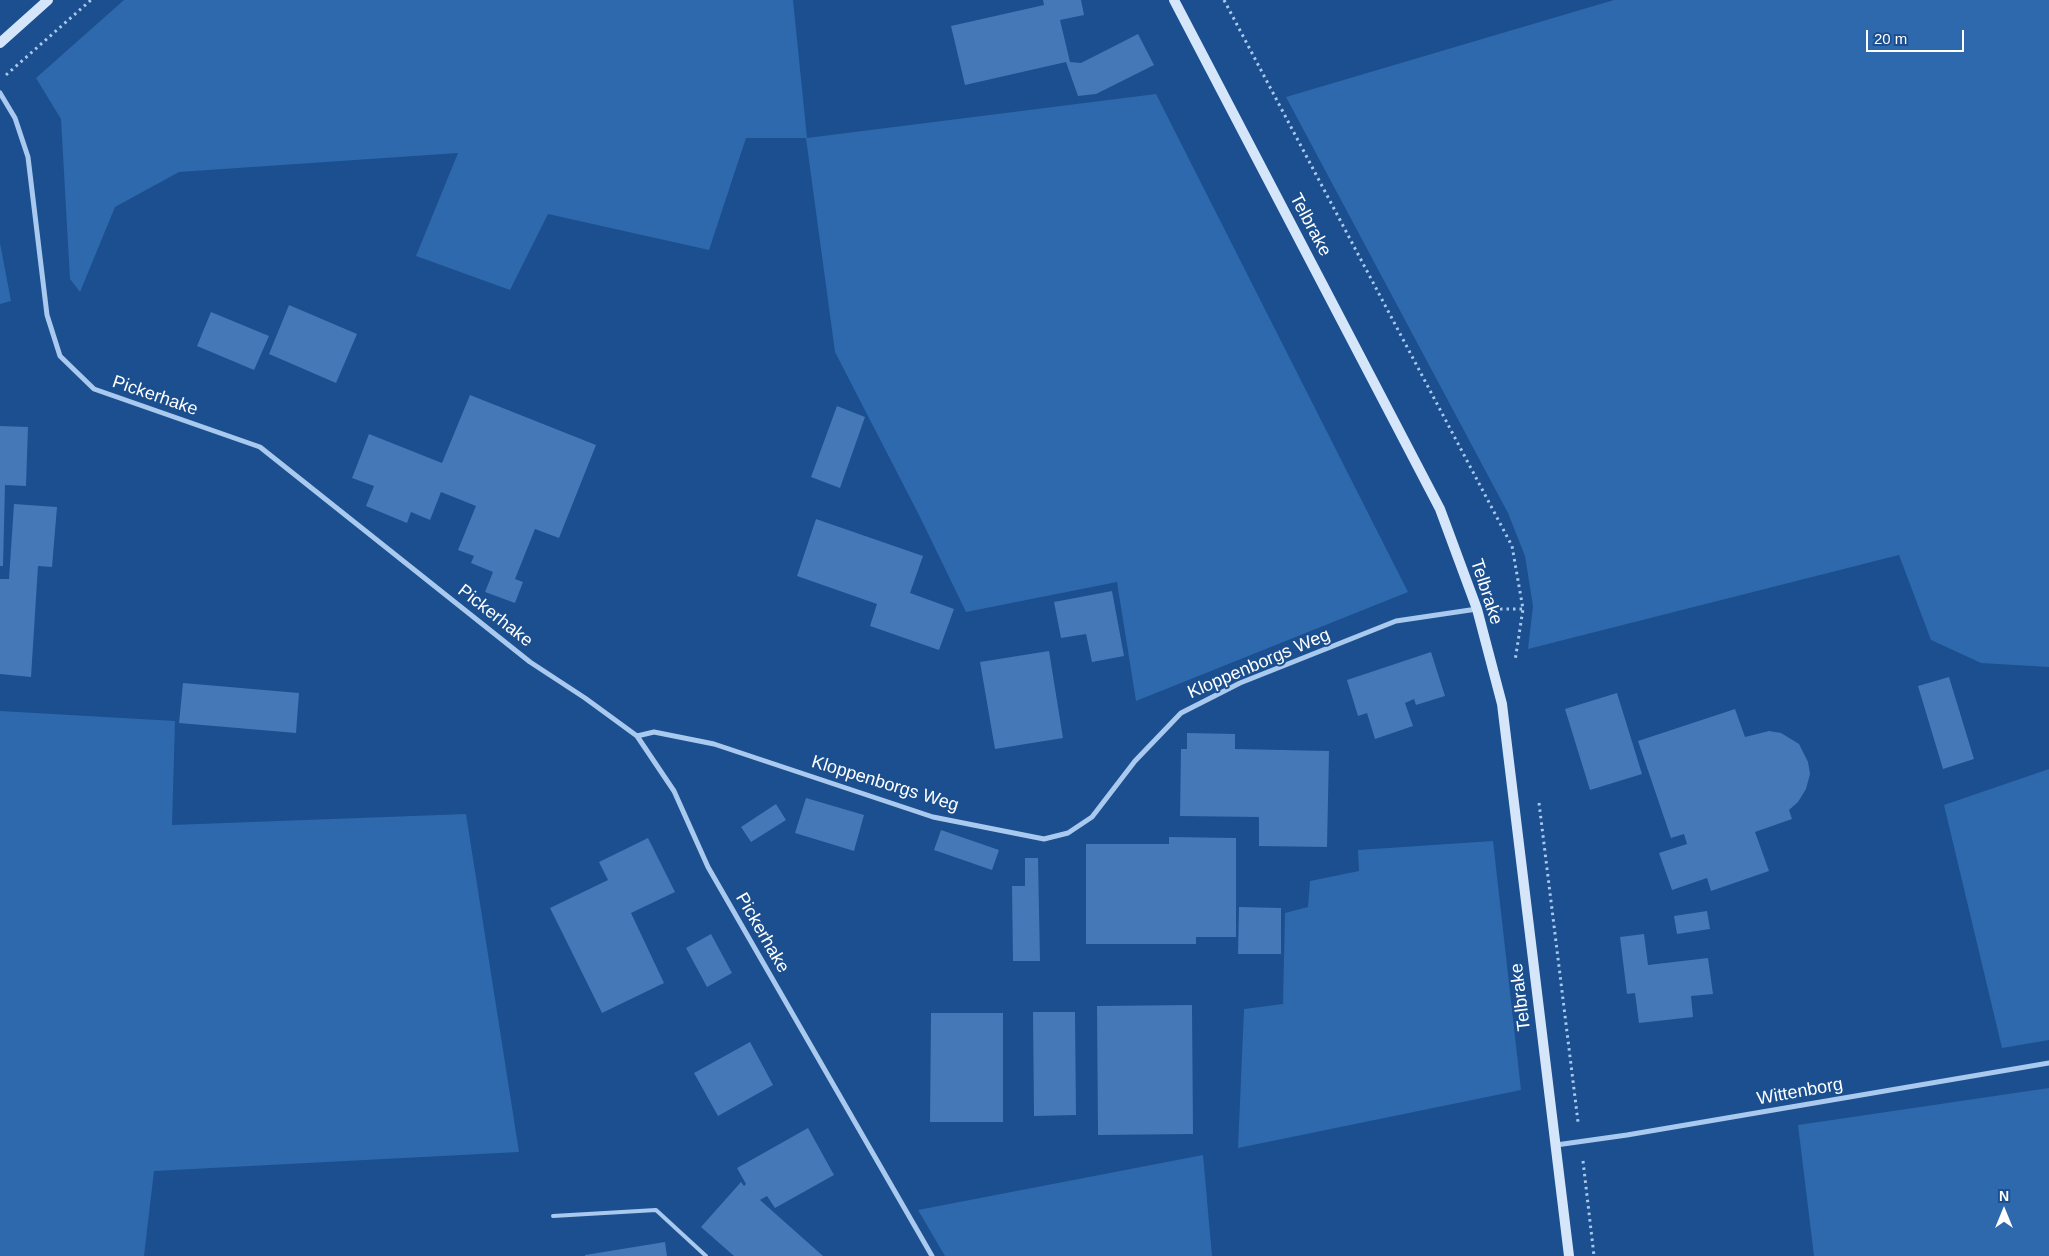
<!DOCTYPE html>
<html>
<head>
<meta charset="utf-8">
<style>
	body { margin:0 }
	#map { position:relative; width:2049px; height:1256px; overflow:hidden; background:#1b4f8f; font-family:Helvetica,sans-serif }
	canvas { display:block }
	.north { position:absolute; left:1979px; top:1186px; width:50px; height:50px; -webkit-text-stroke:4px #1b4f8f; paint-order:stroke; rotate:0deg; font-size:14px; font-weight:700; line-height:20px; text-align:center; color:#fff }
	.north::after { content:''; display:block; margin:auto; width:18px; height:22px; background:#fff; clip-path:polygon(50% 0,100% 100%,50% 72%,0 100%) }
	.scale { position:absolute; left:1866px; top:30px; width:98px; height:22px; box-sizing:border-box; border:2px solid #fff; border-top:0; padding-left:6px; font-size:15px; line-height:18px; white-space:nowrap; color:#fff; -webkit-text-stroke:4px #1b4f8f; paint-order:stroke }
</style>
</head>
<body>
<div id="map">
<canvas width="2049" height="1256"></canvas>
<div class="north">N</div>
<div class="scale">20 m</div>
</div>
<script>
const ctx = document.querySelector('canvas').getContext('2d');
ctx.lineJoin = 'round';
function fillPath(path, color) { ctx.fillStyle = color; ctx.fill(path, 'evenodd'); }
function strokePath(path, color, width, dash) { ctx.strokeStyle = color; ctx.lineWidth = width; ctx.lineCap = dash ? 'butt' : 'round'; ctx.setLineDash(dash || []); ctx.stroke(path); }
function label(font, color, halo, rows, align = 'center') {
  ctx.font = font + ' Helvetica,sans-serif'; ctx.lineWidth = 4; ctx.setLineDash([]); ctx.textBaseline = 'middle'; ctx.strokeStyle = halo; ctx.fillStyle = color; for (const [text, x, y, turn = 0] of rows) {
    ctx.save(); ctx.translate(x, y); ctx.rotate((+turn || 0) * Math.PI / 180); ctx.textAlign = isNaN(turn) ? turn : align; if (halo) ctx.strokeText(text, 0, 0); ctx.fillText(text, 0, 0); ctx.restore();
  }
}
fillPath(new Path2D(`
	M 124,0 L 793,0 L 807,138 L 1156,94 L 1408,592 L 1136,701 L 1117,582 L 966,612 L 921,519 L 835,352 L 806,138 L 746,138 L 709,250 L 548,214 L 510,290 L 416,256 L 458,153 L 179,172 L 115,207 L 80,292 L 70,279 L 61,119 L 36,78 Z
	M 1614,0 L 2049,0 L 2049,667 L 1981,663 L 1931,640 L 1899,555 L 1528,649 L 1533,606 L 1525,556 L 1508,513 L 1286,97 Z
	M 0,243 L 11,301 L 0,304 Z
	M 0,711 L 175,721 L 172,825 L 466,814 L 519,1152 L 154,1171 L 144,1256 L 0,1256 Z
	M 2049,769 L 2049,1040 L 2002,1048 L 1944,805 Z
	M 1493,841 L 1521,1090 L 1238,1148 L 1244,1009 L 1283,1004 L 1285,913 L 1308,907 L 1310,881 L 1359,871 L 1358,850 Z
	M 2049,1088 L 2049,1256 L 1814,1256 L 1798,1125 Z
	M 1203,1155 L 1212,1256 L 945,1256 L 918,1210 Z`), '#2e69ad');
fillPath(new Path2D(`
	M 1043,0 L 1081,0 L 1084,15 L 1060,20 L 1070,62 L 1081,63 L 1138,34 L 1154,65 L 1096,94 L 1078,96 L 1066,62 L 965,85 L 951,26 L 1044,5 Z
	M 289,305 L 357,334 L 336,383 L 269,354 Z
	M 211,312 L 269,336 L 254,370 L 197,346 Z
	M 470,395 L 596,445 L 559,538 L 535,529 L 515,579 L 523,582 L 515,603 L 485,592 L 493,572 L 471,563 L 474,556 L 458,550 L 476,506 L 441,492 L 430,520 L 411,512 L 407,523 L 366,506 L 374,486 L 352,478 L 369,434 L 442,463 Z
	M 837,406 L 865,417 L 840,488 L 811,477 Z
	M 0,426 L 28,427 L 26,486 L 5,485 L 3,566 L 0,566 Z
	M 14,504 L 57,507 L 52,567 L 38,566 L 31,677 L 0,674 L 0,579 L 9,579 Z
	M 816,519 L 923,556 L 910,593 L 954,609 L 939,650 L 870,626 L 877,604 L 797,576 Z
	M 1112,591 L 1124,656 L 1092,662 L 1086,634 L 1061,638 L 1054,602 Z
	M 1049,651 L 1063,738 L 995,749 L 980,662 Z
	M 1431,652 L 1445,696 L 1416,705 L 1414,699 L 1405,703 L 1413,726 L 1375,739 L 1367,713 L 1358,716 L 1347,680 Z
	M 1949,677 L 1974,759 L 1943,769 L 1918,686 Z
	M 183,683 L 299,693 L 296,733 L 179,723 Z
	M 1617,693 L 1642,774 L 1590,790 L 1565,709 Z
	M 1735,709 L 1745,737 L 1769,731 L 1781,733 L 1799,744 L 1808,762 L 1810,774 L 1806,789 L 1798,802 L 1789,810 L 1792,819 L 1755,832 L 1769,871 L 1711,891 L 1707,878 L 1672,890 L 1659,853 L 1687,844 L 1684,834 L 1671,838 L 1638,741 Z
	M 1187,733 L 1235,734 L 1235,749 L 1329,751 L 1327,847 L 1259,846 L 1259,817 L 1180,816 L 1181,749 L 1187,749 Z
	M 806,798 L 864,815 L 854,851 L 795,833 Z
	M 776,804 L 786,820 L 751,842 L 741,827 Z
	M 941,830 L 999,850 L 992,870 L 934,850 Z
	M 1169,837 L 1236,838 L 1236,937 L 1196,937 L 1196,944 L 1086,944 L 1086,844 L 1169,844 Z
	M 648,838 L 675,892 L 631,913 L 664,983 L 602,1013 L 550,908 L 608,880 L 599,862 Z
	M 1025,858 L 1038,858 L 1040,961 L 1013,961 L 1012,886 L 1025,886 Z
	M 1239,907 L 1281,908 L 1281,954 L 1238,954 Z
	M 1707,911 L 1710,929 L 1677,934 L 1674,916 Z
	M 711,934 L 732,973 L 707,987 L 686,948 Z
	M 1644,934 L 1648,965 L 1708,958 L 1713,994 L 1691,996 L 1693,1017 L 1639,1023 L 1635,993 L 1627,994 L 1620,937 Z
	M 1192,1005 L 1193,1134 L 1098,1135 L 1097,1006 Z
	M 1033,1012 L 1075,1012 L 1076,1115 L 1034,1116 Z
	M 931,1013 L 1003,1013 L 1003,1122 L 930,1122 Z
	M 750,1042 L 773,1085 L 718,1116 L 694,1073 Z
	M 808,1128 L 834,1175 L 775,1208 L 767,1196 L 760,1200 L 823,1256 L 734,1256 L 701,1227 L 741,1182 L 744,1186 L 746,1184 L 737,1168 Z
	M 665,1242 L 667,1256 L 585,1256 L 585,1255 Z`), '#4478b7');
strokePath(new Path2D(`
	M 1224,0 L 1512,546 L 1523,609 L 1515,661
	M 6,75 L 91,0
	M 1500,609 L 1523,609
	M 1539,803 L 1578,1122
	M 1583,1161 L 1594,1256`), '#a9c9ee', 3, [2.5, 4]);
strokePath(new Path2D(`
	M 553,1216 L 656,1210 L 706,1256`), '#a9c9ee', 4);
strokePath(new Path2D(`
	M 0,93 L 15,118 L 28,157 L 47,315 L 60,356 L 94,389 L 260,447 L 530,662 L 585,698 L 637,736 L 674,791 L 708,867 L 932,1256
	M 637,736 L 654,732 L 714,744 L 933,817 L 1044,839 L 1068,833 L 1092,817 L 1135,761 L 1181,713 L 1240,683 L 1396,621 L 1477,609
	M 1556,1145 L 1627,1135 L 2049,1063`), '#a9c9ee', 5);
strokePath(new Path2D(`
	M 1174,0 L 1440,509 L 1477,609 L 1502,704 L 1569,1256
	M 0,43 L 48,0`), '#d6e6fa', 10);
label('18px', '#fff', '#1b4f8f', [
	["Telbrake",1310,225,62],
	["Pickerhake",155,396,19],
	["Telbrake",1486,592,72],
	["Pickerhake",495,616,38],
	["Kloppenborgs Weg",1259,664,-23],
	["Kloppenborgs Weg",885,784,17],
	["Pickerhake",762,933,60],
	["Telbrake",1521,997,-97],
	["Wittenborg",1800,1092,-10]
]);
</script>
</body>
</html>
